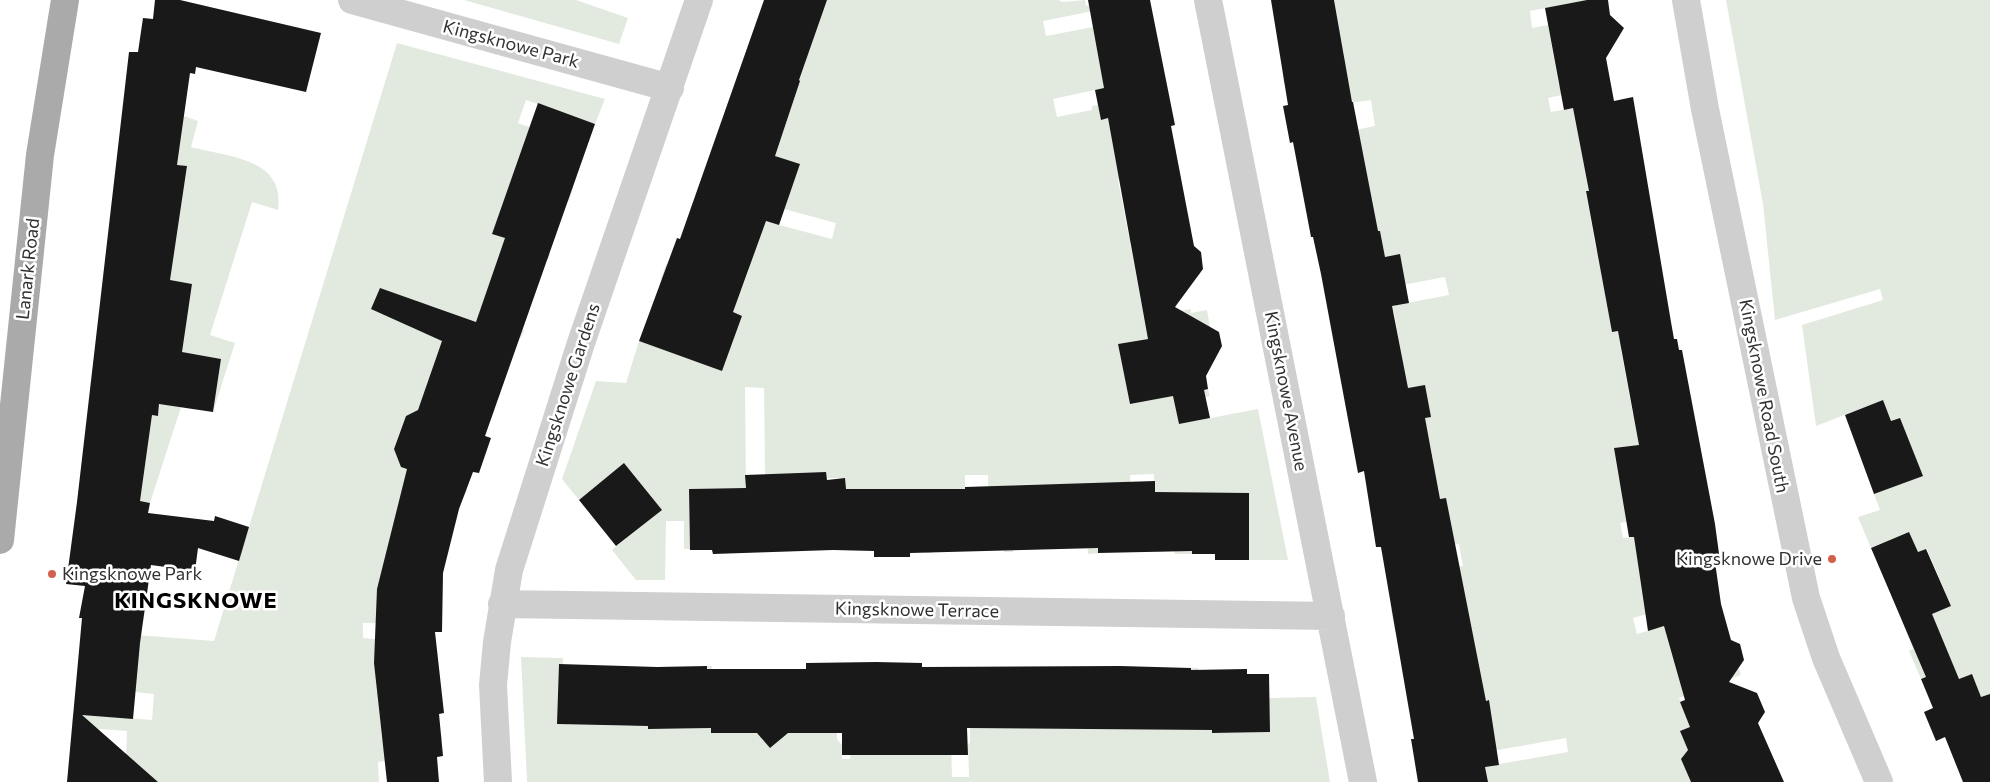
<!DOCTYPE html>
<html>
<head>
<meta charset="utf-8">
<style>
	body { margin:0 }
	canvas { display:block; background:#fff }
</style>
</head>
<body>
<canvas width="1990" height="782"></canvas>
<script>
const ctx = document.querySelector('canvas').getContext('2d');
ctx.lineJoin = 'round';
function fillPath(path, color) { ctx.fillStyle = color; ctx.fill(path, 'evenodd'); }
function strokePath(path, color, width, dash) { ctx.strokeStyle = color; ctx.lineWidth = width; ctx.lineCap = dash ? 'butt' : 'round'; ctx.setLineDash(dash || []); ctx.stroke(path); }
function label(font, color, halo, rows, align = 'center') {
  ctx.font = font + ' Commissioner,sans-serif'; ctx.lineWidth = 5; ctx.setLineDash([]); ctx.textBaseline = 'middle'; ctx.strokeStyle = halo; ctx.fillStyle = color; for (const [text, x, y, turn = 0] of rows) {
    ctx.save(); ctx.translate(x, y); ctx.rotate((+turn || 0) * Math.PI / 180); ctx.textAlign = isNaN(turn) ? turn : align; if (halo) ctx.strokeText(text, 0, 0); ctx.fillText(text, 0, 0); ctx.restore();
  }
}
fillPath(new Path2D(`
	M 464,0 L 576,0 L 628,18 L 619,44 Z
	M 811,0 L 1059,0 L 1062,2 L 1085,0 L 1086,6 L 1115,0 L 1148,0 L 1043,21 L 1046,36 L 1093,27 L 1103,80 L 1164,75 L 1053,99 L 1057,117 L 1092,110 L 1092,106 L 1098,105 L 1101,119 L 1108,118 L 1116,159 L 1175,147 L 1176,153 L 1118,180 L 1129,237 L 1190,225 L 1191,230 L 1130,243 L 1144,317 L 1191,309 L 1191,313 L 1207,310 L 1210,327 L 1118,344 L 1130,404 L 1208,389 L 1210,396 L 1175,403 L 1179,424 L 1258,409 L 1288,560 L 1249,560 L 1249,493 L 1192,493 L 1192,554 L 1175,554 L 1174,551 L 1157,552 L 1154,474 L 1130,475 L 1131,491 L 1096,492 L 1098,553 L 1088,554 L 1088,535 L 1072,484 L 1012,485 L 1013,552 L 1004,552 L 1004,519 L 989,519 L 988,475 L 965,475 L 965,489 L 932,490 L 933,553 L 926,553 L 926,549 L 847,550 L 845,478 L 826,478 L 826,472 L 770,491 L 772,552 L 766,552 L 764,388 L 745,387 L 746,488 L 689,489 L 690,549 L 684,549 L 684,521 L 666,521 L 665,580 L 636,580 L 612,550 L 661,510 L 625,464 L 579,500 L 562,479 L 596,381 L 626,383 L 639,341 L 722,370 L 742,316 L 664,288 L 666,282 L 661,279 L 666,264 L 741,290 L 749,269 L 730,262 L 743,227 L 690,209 L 693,202 L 832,239 L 836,223 L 784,209 L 800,164 L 768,154 L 783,132 L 800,81 L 743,61 Z
	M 1334,0 L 1588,0 L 1530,11 L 1532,28 L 1548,25 L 1559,86 L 1609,77 L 1571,93 L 1548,98 L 1551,112 L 1573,108 L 1586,173 L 1644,162 L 1646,180 L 1586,192 L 1596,249 L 1628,244 L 1602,277 L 1612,332 L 1646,326 L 1649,344 L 1621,350 L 1633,415 L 1692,405 L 1697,429 L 1668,435 L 1671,451 L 1632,446 L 1614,448 L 1619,480 L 1657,516 L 1620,523 L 1623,538 L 1647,535 L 1719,594 L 1633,618 L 1637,634 L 1664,626 L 1681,684 L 1739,668 L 1741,675 L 1679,698 L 1685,714 L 1693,712 L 1698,724 L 1680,731 L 1688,750 L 1681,759 L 1732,782 L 1488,782 L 1437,775 L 1568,752 L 1566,738 L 1492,751 L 1489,700 L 1471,704 L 1453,622 L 1395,632 L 1391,609 L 1449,599 L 1445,569 L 1463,566 L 1459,544 L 1441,546 L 1440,543 L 1382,553 L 1381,547 L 1450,521 L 1446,498 L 1428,501 L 1423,467 L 1365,476 L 1364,471 L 1433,459 L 1428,434 L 1350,400 L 1374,374 L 1404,369 L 1394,312 L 1335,323 L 1386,307 L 1449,295 L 1445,277 L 1391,287 L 1400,254 L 1385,257 L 1380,231 L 1320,242 L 1373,208 L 1363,153 L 1330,135 L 1375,126 L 1371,100 L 1349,103 L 1343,73 L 1284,84 L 1283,77 L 1297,74 L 1344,55 Z
	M 1726,0 L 1990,0 L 1990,694 L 1981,697 L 1972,674 L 1959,679 L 1953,666 L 1921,679 L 1909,651 L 1913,649 L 1904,626 L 1951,606 L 1927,549 L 1918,552 L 1909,532 L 1871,548 L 1858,517 L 1880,510 L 1874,494 L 1922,476 L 1900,418 L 1891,421 L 1883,400 L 1816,426 L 1802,325 L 1883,300 L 1880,289 L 1775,320 L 1763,204 Z
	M 397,43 L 605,99 L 595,124 L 526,100 L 518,123 L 540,131 L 530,158 L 577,175 L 569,201 L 511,180 L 493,234 L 550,254 L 548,260 L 502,247 L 479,314 L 524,330 L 521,338 L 429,305 L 408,324 L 412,328 L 443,338 L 427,385 L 495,409 L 491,419 L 455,426 L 415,412 L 406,416 L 394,448 L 410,470 L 467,490 L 463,499 L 437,490 L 386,555 L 444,570 L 441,578 L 376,623 L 363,623 L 363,638 L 375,639 L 377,684 L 382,739 L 441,733 L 442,739 L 410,740 L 385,761 L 378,762 L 379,782 L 136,782 L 126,757 L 127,731 L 72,727 L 73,713 L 152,720 L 154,694 L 135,692 L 111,633 L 214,641 Z
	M 184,116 L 198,121 L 191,147 C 228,157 286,158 278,210 L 252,202 L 210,335 L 235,343 L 213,412 L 221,359 L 165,349 L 163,303 L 189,307 L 192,284 L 166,280 L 176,239 L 187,167 L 177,165 Z
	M 160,403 L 181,407 L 150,503 L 140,501 L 152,415 L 158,416 Z
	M 521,657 L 563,658 L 563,664 L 559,664 L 558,724 L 632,726 L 648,695 L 648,729 L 707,728 L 707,666 L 712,666 L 711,733 L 763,733 L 762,740 L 766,743 L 776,743 L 786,733 L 837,733 L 837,739 L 842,745 L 842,759 L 850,759 L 851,744 L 951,744 L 952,777 L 969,777 L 968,744 L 970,743 L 970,728 L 1191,729 L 1191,668 L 1198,668 L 1199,670 L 1211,670 L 1213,733 L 1270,732 L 1269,698 L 1316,697 L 1330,782 L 527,782 Z`), '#e2eadf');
fillPath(new Path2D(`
	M 155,0 L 180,0 L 321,33 L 306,92 L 196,67 L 195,74 L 190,73 L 177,165 L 187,166 L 170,280 L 192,284 L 182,352 L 221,359 L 213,412 L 159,404 L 158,416 L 152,415 L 140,501 L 150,503 L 148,513 L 214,521 L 215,516 L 249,527 L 239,561 L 198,548 L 195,571 L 151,565 L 140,643 L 133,719 L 82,715 L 158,782 L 67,782 L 82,618 L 79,618 L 85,586 L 66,584 L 77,502 L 129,52 L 138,52 L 143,18 L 153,19 Z
	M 764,0 L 827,0 L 799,80 L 800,81 L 775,156 L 800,164 L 779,225 L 766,221 L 733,312 L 742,316 L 722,371 L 639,341 L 677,238 L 680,239 Z
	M 1088,0 L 1150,0 L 1175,125 L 1171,126 L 1194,246 L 1201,252 L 1203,269 L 1175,307 L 1219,332 L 1222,346 L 1206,376 L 1208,389 L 1204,390 L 1210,418 L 1179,424 L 1173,396 L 1130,404 L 1118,344 L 1148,339 L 1108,118 L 1101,120 L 1095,90 L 1104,88 Z
	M 1271,0 L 1334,0 L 1352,102 L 1353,102 L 1378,231 L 1380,231 L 1385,257 L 1400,254 L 1409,303 L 1392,306 L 1408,388 L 1425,385 L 1431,417 L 1425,418 L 1440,499 L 1446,498 L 1486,701 L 1489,700 L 1499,765 L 1485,767 L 1488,782 L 1418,782 L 1411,739 L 1414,739 L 1381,547 L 1376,547 L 1364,471 L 1358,473 L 1321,274 L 1313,237 L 1311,237 L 1293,142 L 1290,143 L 1283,106 L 1288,105 Z
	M 1587,0 L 1608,0 L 1610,15 L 1624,28 L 1606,58 L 1614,101 L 1633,97 L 1671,322 L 1674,339 L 1677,339 L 1679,350 L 1682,350 L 1715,524 L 1720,561 L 1715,562 L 1721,604 L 1731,640 L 1740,644 L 1744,660 L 1729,682 L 1757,693 L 1765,712 L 1758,723 L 1784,782 L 1691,782 L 1681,759 L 1688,750 L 1680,731 L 1690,727 L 1680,702 L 1685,700 L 1664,626 L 1648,631 L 1634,537 L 1629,537 L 1614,448 L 1639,445 L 1618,331 L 1612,332 L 1586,191 L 1589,191 L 1573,108 L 1564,110 L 1545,8 Z
	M 538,103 L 595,124 L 485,436 L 491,438 L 479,473 L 473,472 L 459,509 L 443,573 L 442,632 L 435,632 L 444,713 L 439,714 L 443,756 L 437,757 L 439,782 L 387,782 L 374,663 L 377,589 L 407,469 L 401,467 L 394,449 L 406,416 L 418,410 L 442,341 L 371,309 L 380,288 L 476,322 L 505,238 L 492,234 Z
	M 1883,400 L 1891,421 L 1900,418 L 1923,476 L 1874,494 L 1845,415 Z
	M 624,463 L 662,510 L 616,546 L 579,500 Z
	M 826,472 L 827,480 L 845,478 L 846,489 L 965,489 L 965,487 L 1155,481 L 1155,492 L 1249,493 L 1249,560 L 1215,560 L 1215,554 L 1192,554 L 1192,551 L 1098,553 L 1098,548 L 910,553 L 910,557 L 874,557 L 874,551 L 833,550 L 713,554 L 712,550 L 690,550 L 689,489 L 746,488 L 745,475 Z
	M 1909,532 L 1918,552 L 1926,549 L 1951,606 L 1932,614 L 1959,679 L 1972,674 L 1981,697 L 1990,694 L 1990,782 L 1963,782 L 1945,737 L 1936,741 L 1924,712 L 1933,708 L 1921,679 L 1926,677 L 1871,548 Z
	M 876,662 L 922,663 L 922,667 L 1120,666 L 1191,668 L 1191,670 L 1247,669 L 1247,674 L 1269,674 L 1270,732 L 1212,733 L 1212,730 L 967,728 L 968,755 L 842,755 L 842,733 L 788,733 L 770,748 L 757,733 L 711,733 L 711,728 L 648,729 L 648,726 L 557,724 L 559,664 L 657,667 L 707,666 L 707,669 L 806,669 L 806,663 Z`), '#191919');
strokePath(new Path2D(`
	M 352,0 L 670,88
	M 1208,0 L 1363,782
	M 1686,0 L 1705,109 L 1806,598 L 1826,658 L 1879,782
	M 502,604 L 1331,616
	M 498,782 L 493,685 L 497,642 L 509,570 L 581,343 L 699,0`), '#cfcfcf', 28);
strokePath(new Path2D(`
	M 0,540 L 40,155 L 65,0`), '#aaa', 28);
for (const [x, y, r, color] of [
	[1832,559,5,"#d1614c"],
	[52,574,5,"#d1614c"]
]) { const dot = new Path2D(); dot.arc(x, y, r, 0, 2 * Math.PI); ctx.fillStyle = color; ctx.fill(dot); strokePath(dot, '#fff', 2); }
label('18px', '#323232', '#fff', [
	["Kingsknowe Park",511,44,15],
	["Lanark Road",28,269,-84],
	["Kingsknowe Gardens",568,385,-72],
	["Kingsknowe Avenue",1286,391,79],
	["Kingsknowe Road South",1764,396,79],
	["Kingsknowe Terrace",917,610,1]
]);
label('18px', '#323232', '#fff', [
	["Kingsknowe Drive",1822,559],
	["Kingsknowe Park",62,574,"left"]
], 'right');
ctx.letterSpacing = '1px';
label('bold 22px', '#000', '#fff', [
	["KINGSKNOWE",196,601]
]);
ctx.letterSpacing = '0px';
</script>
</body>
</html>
